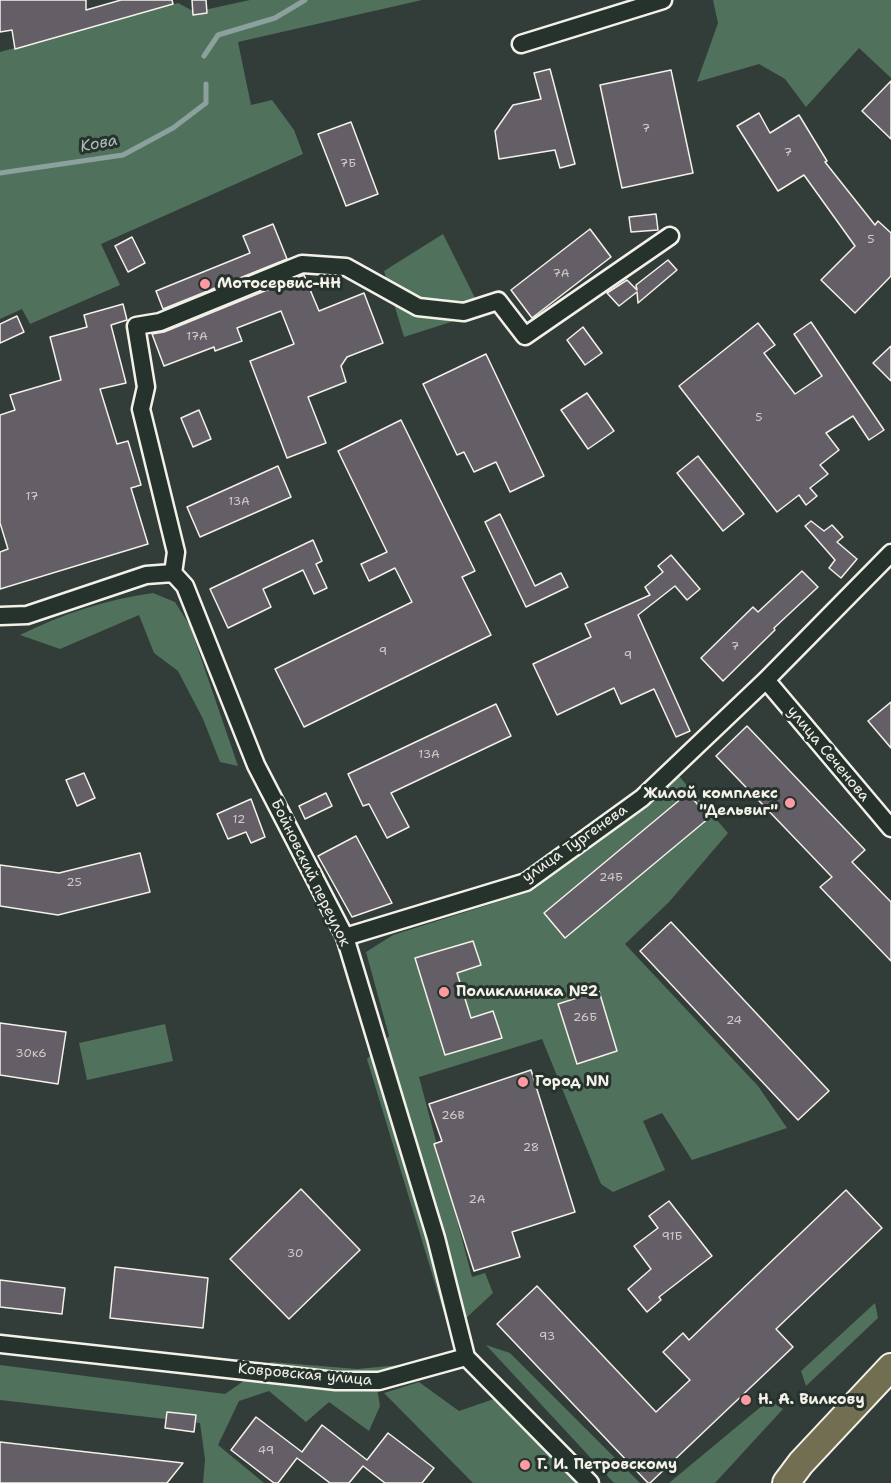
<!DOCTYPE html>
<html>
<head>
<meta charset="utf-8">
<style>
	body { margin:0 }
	canvas { display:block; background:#323c39 }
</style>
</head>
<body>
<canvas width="891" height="1483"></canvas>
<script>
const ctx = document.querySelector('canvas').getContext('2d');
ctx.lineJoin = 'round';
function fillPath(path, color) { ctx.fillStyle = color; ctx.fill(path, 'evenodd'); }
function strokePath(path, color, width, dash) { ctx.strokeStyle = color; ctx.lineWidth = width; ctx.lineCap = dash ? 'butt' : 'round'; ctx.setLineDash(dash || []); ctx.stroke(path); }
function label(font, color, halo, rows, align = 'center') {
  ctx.font = font + ' "Shantell Sans",sans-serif'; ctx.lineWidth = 6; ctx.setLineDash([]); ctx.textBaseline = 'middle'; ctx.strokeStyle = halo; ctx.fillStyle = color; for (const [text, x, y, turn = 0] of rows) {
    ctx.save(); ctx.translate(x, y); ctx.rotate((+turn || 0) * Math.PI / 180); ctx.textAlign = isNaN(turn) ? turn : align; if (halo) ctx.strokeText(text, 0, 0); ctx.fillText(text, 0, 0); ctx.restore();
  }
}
fillPath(new Path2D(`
	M 250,0 L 422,0 L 238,42 L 251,105 L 272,100 L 294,130 L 303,154 L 101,244 L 120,285 L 30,324 L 22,309 L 0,319 L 0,52 L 178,3 L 195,12 Z
	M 713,0 L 891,0 L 891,78 L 859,48 L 806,107 L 785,79 L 759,64 L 697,82 L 718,23 Z
	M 443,234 L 482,312 L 404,337 L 384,271 Z
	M 153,593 L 175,602 L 190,626 L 238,766 L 220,762 L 203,719 L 178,671 L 154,653 L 139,615 L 60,649 L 20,635 C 62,614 107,599 153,593 Z
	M 679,776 L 728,833 L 669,902 L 625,944 L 758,1086 L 787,1128 L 692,1160 L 662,1113 L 643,1121 L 665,1170 L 613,1192 L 601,1184 L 542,1039 L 419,1077 L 472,1277 L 485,1273 L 493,1293 L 450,1333 L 367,1059 L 389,1036 L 366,952 L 393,935 L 532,891 Z
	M 165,1024 L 173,1061 L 87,1080 L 79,1043 Z
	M 875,1303 L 878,1318 L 806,1386 L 801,1371 Z
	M 486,1345 L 510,1353 L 640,1483 L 614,1483 Z
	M 271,1362 L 357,1369 L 400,1365 L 417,1375 L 377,1389 L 380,1406 L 369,1431 L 329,1402 L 306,1422 L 269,1391 L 239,1401 L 218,1445 L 264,1483 L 203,1483 L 205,1459 L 200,1423 L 0,1400 L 0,1365 L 225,1394 Z
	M 419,1382 L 459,1411 L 494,1399 L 577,1483 L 473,1483 L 384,1393 Z
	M 769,1400 L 783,1409 L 715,1483 L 669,1483 Z`), '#50715b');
strokePath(new Path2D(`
	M 204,56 L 218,35 L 275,18 L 305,0
	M 0,173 L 123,155 L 173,128 L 206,103 L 206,84`), '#8ca19e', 5);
const building = new Path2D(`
	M 0,0 L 86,0 L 86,10 L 121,0 L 172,0 L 173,4 L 15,49 L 12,30 L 0,32 Z
	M 192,0 L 206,0 L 207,13 L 193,15 Z
	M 550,69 L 575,164 L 560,168 L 555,150 L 499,159 L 495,131 L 513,105 L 541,99 L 534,73 Z
	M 671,70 L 693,173 L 622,188 L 600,85 Z
	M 891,81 L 891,139 L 862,111 Z
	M 759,113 L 770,133 L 799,115 L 827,161 L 825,162 L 875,225 L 878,221 L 891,233 L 891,276 L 855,313 L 821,280 L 855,246 L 804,175 L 778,191 L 737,126 Z
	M 351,122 L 378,194 L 346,206 L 318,134 Z
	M 656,214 L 658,230 L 631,232 L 629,217 Z
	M 273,224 L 287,259 L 163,309 L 156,291 L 250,253 L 243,236 Z
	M 590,229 L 611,257 L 532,318 L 511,290 Z
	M 132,237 L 145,263 L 128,272 L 115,246 Z
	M 668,260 L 677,270 L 638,303 L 637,292 L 619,306 L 607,293 L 627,280 L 637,290 L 636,285 Z
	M 304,275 L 319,311 L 364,293 L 383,343 L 347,357 L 341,366 L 346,382 L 308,397 L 326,443 L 287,458 L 250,361 L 294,344 L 281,311 L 237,328 L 242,341 L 215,351 L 214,347 L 164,366 L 152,334 L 164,332 Z
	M 123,304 L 127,320 L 111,325 L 126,383 L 100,389 L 117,444 L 128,441 L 141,485 L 131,488 L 148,544 L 0,589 L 0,552 L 8,549 L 0,523 L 0,415 L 15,410 L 10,395 L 61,380 L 50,337 L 87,327 L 84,315 Z
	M 17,316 L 24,332 L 0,343 L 0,324 Z
	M 811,322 L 884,430 L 869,440 L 853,416 L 826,433 L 839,450 L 820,465 L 828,474 L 810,488 L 817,496 L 806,505 L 799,495 L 777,512 L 679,386 L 758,323 L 775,345 L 764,353 L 795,394 L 822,376 L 794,334 Z
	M 583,327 L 602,353 L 585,365 L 567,340 Z
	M 891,346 L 891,381 L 873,363 Z
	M 486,354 L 544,476 L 510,492 L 496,462 L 474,472 L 464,452 L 457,455 L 423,384 Z
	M 587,393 L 614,431 L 588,449 L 561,410 Z
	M 199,410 L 211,439 L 193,447 L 181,418 Z
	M 401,420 L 475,571 L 462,577 L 491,635 L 304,727 L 275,669 L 412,602 L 395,568 L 369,581 L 361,564 L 387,552 L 338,451 Z
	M 698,456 L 744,514 L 723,531 L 677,473 Z
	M 278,466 L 291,497 L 200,537 L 187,507 Z
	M 500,514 L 535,586 L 561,573 L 568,587 L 526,607 L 485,522 Z
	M 811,521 L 824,531 L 832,525 L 843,537 L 837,542 L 857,559 L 841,578 L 829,568 L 835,560 L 805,526 Z
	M 313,540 L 322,561 L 316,564 L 327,588 L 314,594 L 303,570 L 263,589 L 271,607 L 228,628 L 210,589 Z
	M 671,555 L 700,589 L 687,600 L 675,586 L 638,615 L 690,731 L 676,737 L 654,689 L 621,704 L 614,688 L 557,715 L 533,664 L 591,637 L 585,624 L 650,595 L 645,587 L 663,572 L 658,566 Z
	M 802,571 L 818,587 L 774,628 L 775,630 L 723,681 L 701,658 L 753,607 L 758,612 Z
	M 891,702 L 891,748 L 868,721 Z
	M 496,704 L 511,736 L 391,793 L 409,827 L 387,838 L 369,804 L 363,806 L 348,774 Z
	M 747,726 L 865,850 L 852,862 L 891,902 L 891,961 L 820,887 L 832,877 L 716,756 Z
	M 84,773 L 95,798 L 77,806 L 66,780 Z
	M 326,793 L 332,806 L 305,819 L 299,806 Z
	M 688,793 L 709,818 L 565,938 L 544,913 Z
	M 251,799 L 265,837 L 251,843 L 246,832 L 228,839 L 217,814 Z
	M 356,836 L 392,903 L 352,917 L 318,856 Z
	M 140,853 L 150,892 L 58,915 L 0,906 L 0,865 L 59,873 Z
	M 671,922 L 829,1091 L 798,1120 L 640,951 Z
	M 473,941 L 481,965 L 457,973 L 471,1018 L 493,1011 L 502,1038 L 445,1055 L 415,958 Z
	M 599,991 L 617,1051 L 577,1064 L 558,1004 Z
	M 0,1023 L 66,1032 L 58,1084 L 0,1075 Z
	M 531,1070 L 575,1212 L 512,1232 L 520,1257 L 474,1271 L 434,1144 L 442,1141 L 429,1104 Z
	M 301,1189 L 360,1250 L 289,1319 L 230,1259 Z
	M 846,1190 L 882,1228 L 776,1329 L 793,1347 L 650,1483 L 648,1483 L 497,1324 L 537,1286 L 656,1412 L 690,1380 L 663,1352 L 683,1333 L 689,1340 Z
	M 669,1201 L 712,1256 L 659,1297 L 661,1300 L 647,1312 L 628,1289 L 651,1269 L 634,1246 L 658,1228 L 649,1216 Z
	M 115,1267 L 208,1278 L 203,1328 L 110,1318 Z
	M 0,1280 L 65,1288 L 62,1314 L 0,1307 Z
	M 167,1412 L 196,1415 L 194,1432 L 165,1428 Z
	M 256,1417 L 302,1452 L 322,1425 L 367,1460 L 388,1433 L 434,1468 L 422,1483 L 385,1483 L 363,1466 L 349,1483 L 330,1483 L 297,1458 L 278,1483 L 274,1483 L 231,1450 Z
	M 0,1442 L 183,1463 L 167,1483 L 0,1483 Z`);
fillPath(building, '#645e67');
strokePath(building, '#f4f1e8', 1.5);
const minor = new Path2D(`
	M 521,44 L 663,0
	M 173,573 L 176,552 L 141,409 L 146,387 L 136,326 L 160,322 L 302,264 L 346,267 L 418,307 L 464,312 L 498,301 L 525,336 L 670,236
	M 0,616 L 27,615 L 146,575 L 173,573 L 185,586 L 256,765 L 345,937 L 436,1238 L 466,1357
	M 766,680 L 891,828
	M 345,937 L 526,882 L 642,798 L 766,680 L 891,553
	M 0,1344 L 336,1381 L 379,1381 L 466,1357
	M 466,1357 L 590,1483`);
const primary = new Path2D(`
	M 786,1483 L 801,1463 L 891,1367`);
strokePath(minor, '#f4f1e8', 21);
strokePath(primary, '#f4f1e8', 30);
strokePath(minor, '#26332d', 16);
strokePath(primary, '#726e52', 26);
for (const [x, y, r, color] of [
	[205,284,6,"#ff9aa2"],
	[790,803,6,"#ff9aa2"],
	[444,992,6,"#ff9aa2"],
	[523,1082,6,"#ff9aa2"],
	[746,1400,6,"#ff9aa2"],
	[525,1465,6,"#ff9aa2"]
]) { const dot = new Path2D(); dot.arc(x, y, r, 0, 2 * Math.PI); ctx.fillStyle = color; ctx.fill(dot); strokePath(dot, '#26332d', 2); }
label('12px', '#d0ccc8', null, [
	["7",646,129],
	["7",788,153],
	["7Б",348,164],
	["5",871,240],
	["7А",561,274],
	["17А",197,337],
	["5",759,418],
	["17",32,497],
	["13А",239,502],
	["7",735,647],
	["9",383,652],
	["9",628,656],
	["13А",429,755],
	["12",239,820],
	["24Б",611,878],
	["25",74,883],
	["26Б",585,1018],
	["24",734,1021],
	["30к6",31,1054],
	["26В",453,1116],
	["28",531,1148],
	["2А",477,1200],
	["91Б",672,1237],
	["30",295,1254],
	["93",547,1337],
	["49",266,1451]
]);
label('bold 15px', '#f4f1e8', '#26332d', [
	["Мотосервис-НН",217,284],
	["Жилой комплекс",778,794,"right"],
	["\"Дельвиг\"",778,811,"right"],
	["Поликлиника №2",456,992],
	["Город NN",535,1082],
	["Н. А. Вилкову",758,1400],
	["Г. И. Петровскому",537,1465]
], 'left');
label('15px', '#f4f1e8', '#26332d', [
	["улица Сеченова",828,754,50],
	["улица Тургенева",575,844,-35],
	["Бойновский переулок",310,873,64],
	["Ковровская улица",305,1375,5]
]);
label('italic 16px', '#afbbb7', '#26332d', [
	["Кова",99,144,-11]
]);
</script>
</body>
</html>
